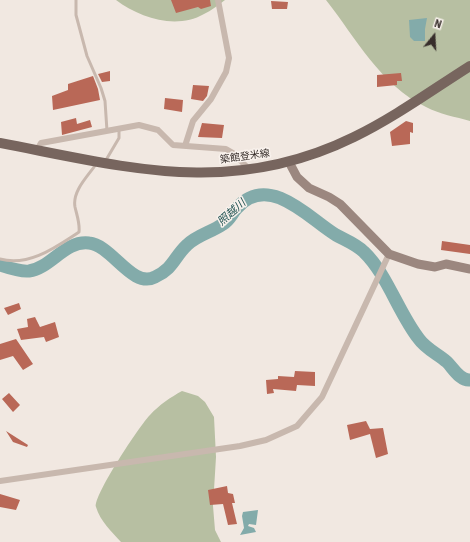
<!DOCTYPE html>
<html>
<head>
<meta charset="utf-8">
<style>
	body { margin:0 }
	#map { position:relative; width:470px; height:542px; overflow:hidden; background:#f1e8e1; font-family:"Roboto Condensed",sans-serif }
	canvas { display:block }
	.north { position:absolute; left:414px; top:16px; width:40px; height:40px; -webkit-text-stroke:3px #f9f2ed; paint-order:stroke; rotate:18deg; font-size:11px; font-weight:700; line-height:16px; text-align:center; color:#372e2b }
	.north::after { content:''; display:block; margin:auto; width:14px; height:18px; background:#372e2b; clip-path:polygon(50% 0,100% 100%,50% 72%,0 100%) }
</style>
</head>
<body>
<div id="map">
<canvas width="470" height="542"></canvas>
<div class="north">N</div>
</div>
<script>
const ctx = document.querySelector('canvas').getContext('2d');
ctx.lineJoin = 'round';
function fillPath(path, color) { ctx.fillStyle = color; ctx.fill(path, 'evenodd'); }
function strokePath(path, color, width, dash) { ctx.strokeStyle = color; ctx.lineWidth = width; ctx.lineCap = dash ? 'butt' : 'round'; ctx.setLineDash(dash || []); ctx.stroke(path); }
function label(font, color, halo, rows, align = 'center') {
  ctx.font = font + ' "Roboto Condensed","Noto Sans JP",sans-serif'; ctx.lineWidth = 3; ctx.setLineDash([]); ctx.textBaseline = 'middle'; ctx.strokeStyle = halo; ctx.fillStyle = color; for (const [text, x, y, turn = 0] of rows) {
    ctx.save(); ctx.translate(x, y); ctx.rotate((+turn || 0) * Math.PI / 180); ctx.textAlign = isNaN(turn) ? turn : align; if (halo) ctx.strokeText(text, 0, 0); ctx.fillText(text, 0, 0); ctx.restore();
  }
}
fillPath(new Path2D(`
	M 116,0 L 225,0 C 218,5 211,11 204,14 C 176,30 140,18 116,0 Z
	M 326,0 L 470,0 L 470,121 C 456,117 439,114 426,107 C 380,85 356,38 326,0 Z
	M 182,391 L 198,396 L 205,402 L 214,417 L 216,457 L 213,506 L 215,530 L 221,542 L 121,542 C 112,532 100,521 96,507 C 93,496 140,425 150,415 C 159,405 171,397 182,391 Z`), '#b7bfa2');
fillPath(new Path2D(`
	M 427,18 L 425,29 L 425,41 L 414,41 L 410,37 L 409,20 Z
	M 258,510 L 256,525 L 249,524 L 248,526 L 254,528 L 256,532 L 240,535 L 244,528 L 242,516 L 243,512 Z`), '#83abaa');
strokePath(new Path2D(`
	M 0,265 C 9,268 20,272 29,271 C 51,268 65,240 89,243 C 112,245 132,289 155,277 C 174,268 174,257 187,245 C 197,235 212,232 223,224 C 230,220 232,213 237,208 C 249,194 264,192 280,198 C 302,207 317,223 336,235 C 345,240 356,244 364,252 C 387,274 399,314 419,339 C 426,349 438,354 447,362 C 453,368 460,381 470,380`), '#83abaa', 13);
fillPath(new Path2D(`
	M 171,0 L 210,0 L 211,6 L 201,9 L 198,7 L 176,13 Z
	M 271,1 L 288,2 L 287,9 L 272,9 Z
	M 110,71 L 110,81 L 102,82 L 98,74 Z
	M 401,73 L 402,81 L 397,81 L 397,85 L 377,87 L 377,75 Z
	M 93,76 L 98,89 L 100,100 L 53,110 L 52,96 L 68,90 L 68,84 Z
	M 193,85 L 209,86 L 207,96 L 203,101 L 191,99 Z
	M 165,98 L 183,100 L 182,112 L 164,109 Z
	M 76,118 L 77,124 L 90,120 L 92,127 L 62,135 L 61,122 Z
	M 406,121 L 413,123 L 413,133 L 410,132 L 410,144 L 392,146 L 390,132 Z
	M 202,123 L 224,125 L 222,138 L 198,137 Z
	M 442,241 L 470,245 L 470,254 L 441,250 Z
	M 19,303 L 21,309 L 8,315 L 4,308 Z
	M 35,317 L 40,327 L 55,322 L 59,337 L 46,342 L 44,337 L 21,340 L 17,329 L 28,327 L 27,319 Z
	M 16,339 L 33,364 L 23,370 L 13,356 L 0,360 L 0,344 Z
	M 295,371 L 315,372 L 315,386 L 297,385 L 296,391 L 273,389 L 274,393 L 267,394 L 266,380 L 278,379 L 278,376 L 294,377 Z
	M 9,393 L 20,405 L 13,412 L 2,399 Z
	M 366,421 L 370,429 L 383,428 L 388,454 L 376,458 L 370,434 L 350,440 L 347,425 Z
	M 6,431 L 28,445 L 27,447 L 13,442 Z
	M 227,486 L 228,493 L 233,494 L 235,503 L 232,503 L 237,524 L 228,525 L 223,504 L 210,505 L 208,490 Z
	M 0,494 L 20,500 L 16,510 L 0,507 Z`), '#b96857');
strokePath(new Path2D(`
	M 76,0 L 76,15 L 87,56 L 101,88 L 105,101 L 107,131
	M 106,160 L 119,138 L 119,129
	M 0,259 C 29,267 56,247 79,232 C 80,223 77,216 75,207 C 72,191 88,176 97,163`), '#c8b8ae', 3);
strokePath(new Path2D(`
	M 185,146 L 193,121 L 211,99 L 226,72 L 229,58 L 218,0
	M 37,150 L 41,143 L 139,125 L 158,130 L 173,145 L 226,149 L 233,153 L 250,170
	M 0,481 L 240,446 L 266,440 L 297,426 L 322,397 L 389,254`), '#c8b8ae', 6);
strokePath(new Path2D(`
	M 289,162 L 297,177 L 309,188 L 329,197 L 340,204 L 389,254 L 418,264 L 435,267 L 446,264 L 470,269`), '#9b877f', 9);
strokePath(new Path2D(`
	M 0,143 C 127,167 230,198 354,137 C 395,117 432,90 470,66`), '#77655e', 10);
label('10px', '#372e2b', '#f9f2ed', [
	["築館登米線",245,157,-8]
]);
label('italic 11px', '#255554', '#f9f2ed', [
	["照越川",232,213,-42]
]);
</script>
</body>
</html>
